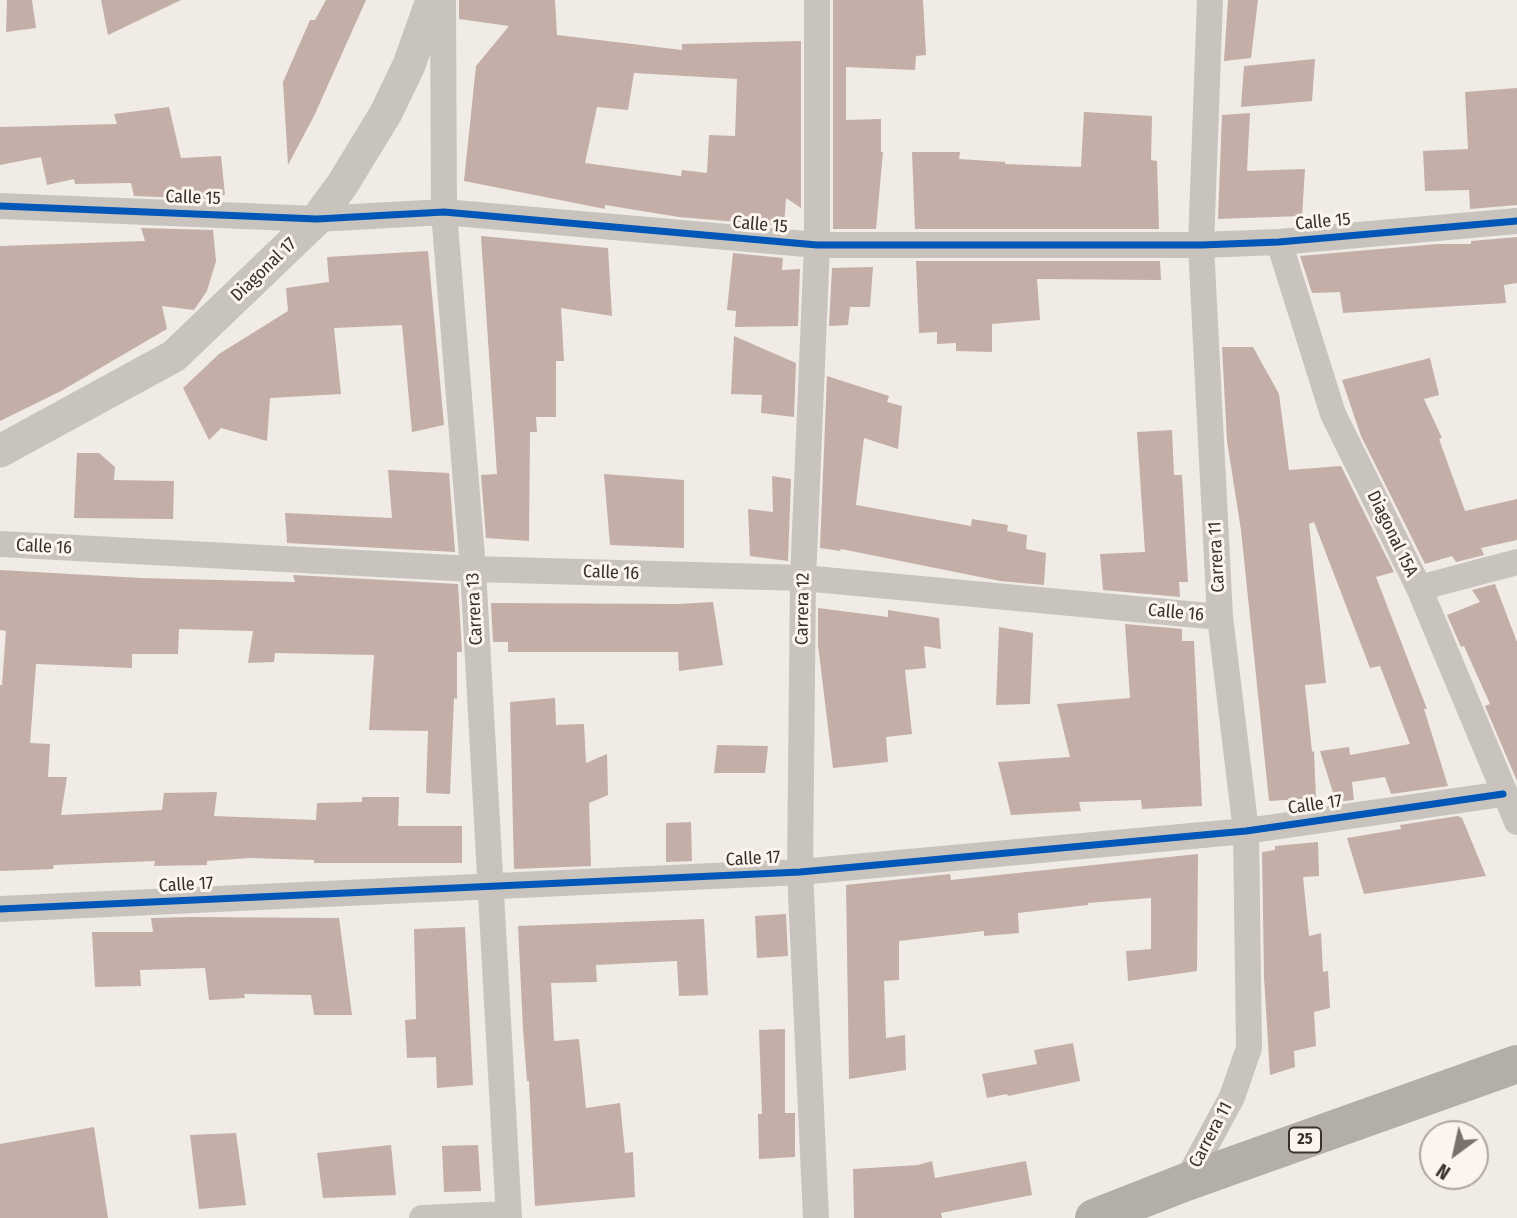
<!DOCTYPE html>
<html>
<head>
<meta charset="utf-8">
<style>
	body { margin:0 }
	#map { position:relative; width:1517px; height:1218px; overflow:hidden; background:#f0ebe5; font-family:"Fira Sans Condensed",sans-serif }
	canvas { display:block }
	.north { position:absolute; left:1419px; top:1120px; width:70px; height:70px; box-sizing:border-box; background:#fbf5ee; border:2px solid #aea6a0; border-radius:50%; rotate:213deg; font-size:19px; font-weight:700; line-height:28px; text-align:center; color:#3b302b }
	.north::after { content:''; display:block; margin:auto; width:24px; height:32px; background:#7a716c; clip-path:polygon(50% 0,100% 100%,50% 72%,0 100%) }
</style>
</head>
<body>
<div id="map">
<canvas width="1517" height="1218"></canvas>
<div class="north">N</div>
</div>
<script>
const ctx = document.querySelector('canvas').getContext('2d');
ctx.lineJoin = 'round';
function fillPath(path, color) { ctx.fillStyle = color; ctx.fill(path, 'evenodd'); }
function strokePath(path, color, width, dash) { ctx.strokeStyle = color; ctx.lineWidth = width; ctx.lineCap = dash ? 'butt' : 'round'; ctx.setLineDash(dash || []); ctx.stroke(path); }
function label(font, color, halo, rows, align = 'center') {
  ctx.font = font + ' "Fira Sans Condensed",sans-serif'; ctx.lineWidth = 6; ctx.setLineDash([]); ctx.textBaseline = 'middle'; ctx.strokeStyle = halo; ctx.fillStyle = color; for (const [text, x, y, turn = 0] of rows) {
    ctx.save(); ctx.translate(x, y); ctx.rotate((+turn || 0) * Math.PI / 180); ctx.textAlign = isNaN(turn) ? turn : align; if (halo) ctx.strokeText(text, 0, 0); ctx.fillText(text, 0, 0); ctx.restore();
  }
}
fillPath(new Path2D(`
	M 7,0 L 32,0 L 36,28 L 6,32 Z
	M 101,0 L 181,0 L 108,35 Z
	M 326,0 L 366,0 L 314,116 L 288,165 L 283,82 L 310,20 L 315,20 Z
	M 459,0 L 555,0 L 557,35 L 682,50 L 682,44 L 801,41 L 801,208 L 786,198 L 784,226 L 679,217 L 605,205 L 605,209 L 464,181 L 476,66 L 509,26 L 459,19 ZM 634,73 L 737,79 L 735,136 L 709,135 L 707,173 L 682,170 L 681,176 L 585,163 L 597,107 L 628,110 Z
	M 833,0 L 923,0 L 926,55 L 916,56 L 915,70 L 846,67 L 846,120 L 881,119 L 881,152 L 883,152 L 876,229 L 833,229 Z
	M 1228,0 L 1258,0 L 1251,58 L 1224,61 Z
	M 1315,59 L 1312,101 L 1241,107 L 1244,66 Z
	M 1517,88 L 1517,205 L 1470,209 L 1469,190 L 1425,191 L 1423,151 L 1468,149 L 1465,92 Z
	M 169,107 L 181,158 L 221,156 L 225,195 L 210,196 L 210,199 L 134,196 L 131,183 L 75,184 L 74,179 L 47,185 L 41,157 L 0,165 L 0,127 L 117,124 L 114,114 Z
	M 1084,112 L 1152,116 L 1151,160 L 1157,161 L 1159,229 L 915,229 L 912,152 L 960,152 L 959,159 L 1005,162 L 1005,164 L 1081,167 Z
	M 1250,113 L 1247,171 L 1305,169 L 1302,216 L 1218,219 L 1222,115 Z
	M 141,228 L 213,230 L 216,261 L 207,291 L 194,310 L 162,306 L 167,329 L 61,391 L 0,421 L 0,246 L 145,241 Z
	M 481,236 L 608,248 L 612,316 L 561,308 L 564,361 L 556,361 L 556,417 L 536,417 L 537,432 L 530,432 L 529,541 L 486,538 L 481,475 L 497,474 Z
	M 1517,237 L 1517,283 L 1504,285 L 1506,303 L 1343,313 L 1340,292 L 1312,293 L 1300,256 L 1437,244 L 1471,244 L 1471,241 Z
	M 428,251 L 444,425 L 412,432 L 402,325 L 334,328 L 341,394 L 270,398 L 267,441 L 221,428 L 209,440 L 183,388 L 219,354 L 288,311 L 286,288 L 329,282 L 327,257 Z
	M 733,253 L 783,258 L 782,270 L 800,269 L 798,326 L 735,327 L 736,311 L 727,310 Z
	M 916,261 L 1160,261 L 1161,280 L 1037,279 L 1040,320 L 992,324 L 992,352 L 956,351 L 956,343 L 937,344 L 937,332 L 919,333 Z
	M 873,267 L 870,307 L 850,307 L 848,325 L 829,326 L 832,268 Z
	M 734,336 L 796,363 L 794,417 L 761,413 L 762,395 L 731,394 Z
	M 1222,347 L 1253,347 L 1279,394 L 1289,470 L 1341,466 L 1394,572 L 1376,577 L 1427,709 L 1424,709 L 1448,786 L 1391,794 L 1385,777 L 1352,782 L 1354,800 L 1336,802 L 1320,751 L 1349,747 L 1350,755 L 1410,744 L 1380,666 L 1370,668 L 1314,522 L 1309,524 L 1326,683 L 1305,685 L 1312,752 L 1314,751 L 1316,798 L 1269,801 L 1241,530 L 1227,441 Z
	M 1430,358 L 1439,395 L 1424,399 L 1442,438 L 1439,439 L 1465,511 L 1517,499 L 1517,540 L 1481,548 L 1484,555 L 1456,562 L 1452,556 L 1425,564 L 1361,436 L 1342,380 Z
	M 827,376 L 889,396 L 887,402 L 902,406 L 898,449 L 864,438 L 856,505 L 971,526 L 972,519 L 1008,525 L 1007,531 L 1027,535 L 1026,549 L 1046,553 L 1044,585 L 1000,581 L 841,549 L 840,551 L 820,548 Z
	M 1172,430 L 1174,475 L 1182,475 L 1188,582 L 1179,582 L 1180,597 L 1103,590 L 1100,554 L 1145,552 L 1137,432 Z
	M 77,453 L 99,453 L 115,467 L 114,480 L 174,481 L 173,519 L 74,518 Z
	M 388,470 L 449,473 L 455,552 L 287,543 L 285,513 L 392,518 Z
	M 604,474 L 684,480 L 684,548 L 610,545 Z
	M 772,476 L 791,479 L 788,561 L 750,556 L 748,509 L 773,512 Z
	M 0,570 L 141,578 L 295,582 L 293,575 L 458,584 L 462,652 L 457,652 L 457,699 L 454,698 L 450,794 L 426,793 L 428,731 L 369,730 L 374,655 L 275,653 L 274,662 L 248,663 L 253,631 L 179,629 L 178,654 L 132,654 L 132,668 L 36,664 L 30,743 L 50,744 L 48,777 L 67,777 L 61,815 L 162,810 L 164,793 L 217,792 L 214,816 L 316,820 L 317,803 L 362,802 L 362,797 L 399,797 L 398,826 L 462,826 L 462,863 L 314,863 L 314,860 L 250,858 L 207,861 L 207,865 L 154,866 L 155,861 L 54,865 L 53,869 L 0,871 L 0,685 L 2,685 L 6,631 L 0,630 Z
	M 1495,584 L 1517,642 L 1517,781 L 1485,706 L 1490,704 L 1464,646 L 1461,647 L 1447,615 L 1480,602 L 1472,590 Z
	M 713,602 L 723,665 L 679,671 L 678,652 L 508,652 L 508,642 L 493,642 L 491,603 L 678,604 Z
	M 818,608 L 888,617 L 888,610 L 939,618 L 941,649 L 924,646 L 926,668 L 905,670 L 912,734 L 886,737 L 888,762 L 833,768 L 818,645 Z
	M 1125,624 L 1182,629 L 1182,641 L 1194,641 L 1202,806 L 1142,809 L 1141,800 L 1079,802 L 1081,811 L 1011,815 L 998,762 L 1070,757 L 1057,704 L 1130,698 Z
	M 999,627 L 1033,633 L 1030,704 L 996,705 Z
	M 555,698 L 556,725 L 584,724 L 586,763 L 607,754 L 608,795 L 589,803 L 591,866 L 514,869 L 510,702 Z
	M 717,745 L 768,746 L 765,773 L 714,773 Z
	M 1458,816 L 1462,818 L 1486,876 L 1364,894 L 1347,838 L 1401,829 L 1400,825 Z
	M 691,822 L 692,861 L 666,862 L 666,823 Z
	M 1318,842 L 1319,876 L 1303,877 L 1309,936 L 1321,933 L 1323,972 L 1328,971 L 1330,1008 L 1314,1012 L 1316,1046 L 1294,1051 L 1295,1067 L 1270,1075 L 1264,977 L 1262,852 L 1275,850 L 1275,846 Z
	M 1198,854 L 1197,971 L 1128,981 L 1126,951 L 1151,949 L 1151,898 L 1088,903 L 1088,905 L 1018,913 L 1019,933 L 984,936 L 984,931 L 899,941 L 899,980 L 884,981 L 886,1038 L 905,1035 L 906,1070 L 849,1079 L 846,885 L 950,874 L 951,880 Z
	M 786,914 L 788,956 L 757,958 L 755,916 Z
	M 190,917 L 339,918 L 352,1015 L 314,1015 L 311,995 L 244,994 L 245,998 L 209,1000 L 205,968 L 140,970 L 141,986 L 95,987 L 92,932 L 153,932 L 151,918 Z
	M 704,919 L 708,995 L 679,996 L 677,961 L 596,965 L 597,982 L 551,983 L 554,1041 L 579,1039 L 586,1108 L 620,1103 L 625,1153 L 633,1152 L 635,1197 L 535,1206 L 529,1081 L 527,1081 L 523,1029 L 518,926 Z
	M 465,927 L 473,1085 L 437,1088 L 436,1057 L 407,1058 L 405,1020 L 416,1019 L 414,929 Z
	M 785,1029 L 785,1113 L 795,1113 L 795,1157 L 759,1159 L 758,1114 L 762,1114 L 759,1030 Z
	M 1073,1043 L 1080,1081 L 1008,1096 L 1007,1094 L 987,1098 L 982,1074 L 1037,1064 L 1034,1050 Z
	M 94,1127 L 108,1218 L 0,1218 L 0,1144 Z
	M 236,1133 L 246,1205 L 199,1209 L 190,1135 Z
	M 391,1145 L 396,1195 L 323,1198 L 317,1153 Z
	M 478,1145 L 481,1191 L 444,1192 L 442,1146 Z
	M 932,1161 L 935,1178 L 1026,1161 L 1032,1195 L 941,1213 L 942,1218 L 854,1218 L 853,1169 L 918,1165 Z`), '#c3afa7');
strokePath(new Path2D(`
	M 443,0 L 444,212 L 473,569 L 509,1218
	M 0,206 L 317,219 L 444,212 L 817,245 L 1201,245 L 1279,242 L 1517,221
	M 1279,242 L 1333,414 L 1419,588 L 1517,822
	M 0,544 L 473,569 L 803,578 L 1220,617
	M 1419,588 L 1517,562
	M 0,909 L 800,872 L 1246,831 L 1503,794
	M 1186,1182 L 1232,1097 L 1249,1048 L 1246,831 L 1220,617 L 1201,245 L 1210,0
	M 422,1218 L 508,1214
	M 816,1218 L 800,872 L 803,578 L 817,245 L 817,0`), '#c9c3be', 26);
strokePath(new Path2D(`
	M 0,451 L 174,356 L 317,219 L 342,185 L 386,113 L 409,65 L 432,0`), '#c9c3be', 33);
strokePath(new Path2D(`
	M 1094,1218 L 1186,1182 L 1517,1064`), '#b4aea8', 38);
strokePath(new Path2D(`
	M 0,206 L 317,219 L 444,212 L 817,245 L 1201,245 L 1279,242 L 1517,221
	M 0,909 L 800,872 L 1246,831 L 1503,794`), '#0057b8', 7);
for (const [x, y, w] of [
	[1305,1140,32]
]) { const box = new Path2D(); box.roundRect(x - w / 2, y - 12.5, w, 25, 5); ctx.fillStyle = '#fbf5ee'; ctx.fill(box); strokePath(box, '#3b302b', 2); }
label('bold 16px', '#3b302b', null, [
	["25",1305,1140]
]);
label('18px', '#3b302b', '#fbf5ee', [
	["Calle 15",193,198,2],
	["Calle 15",1323,222,-5],
	["Calle 15",760,225,5],
	["Diagonal 17",264,270,-44],
	["Diagonal 15A",1392,534,64],
	["Calle 16",44,547,3],
	["Carrera 11",1217,557,-93],
	["Calle 16",611,573,2],
	["Carrera 13",475,609,-93],
	["Carrera 12",803,609,-89],
	["Calle 16",1176,613,5],
	["Calle 17",1315,805,-8],
	["Calle 17",753,859,-3],
	["Calle 17",186,885,-3],
	["Carrera 11",1211,1135,-62]
]);
</script>
</body>
</html>
